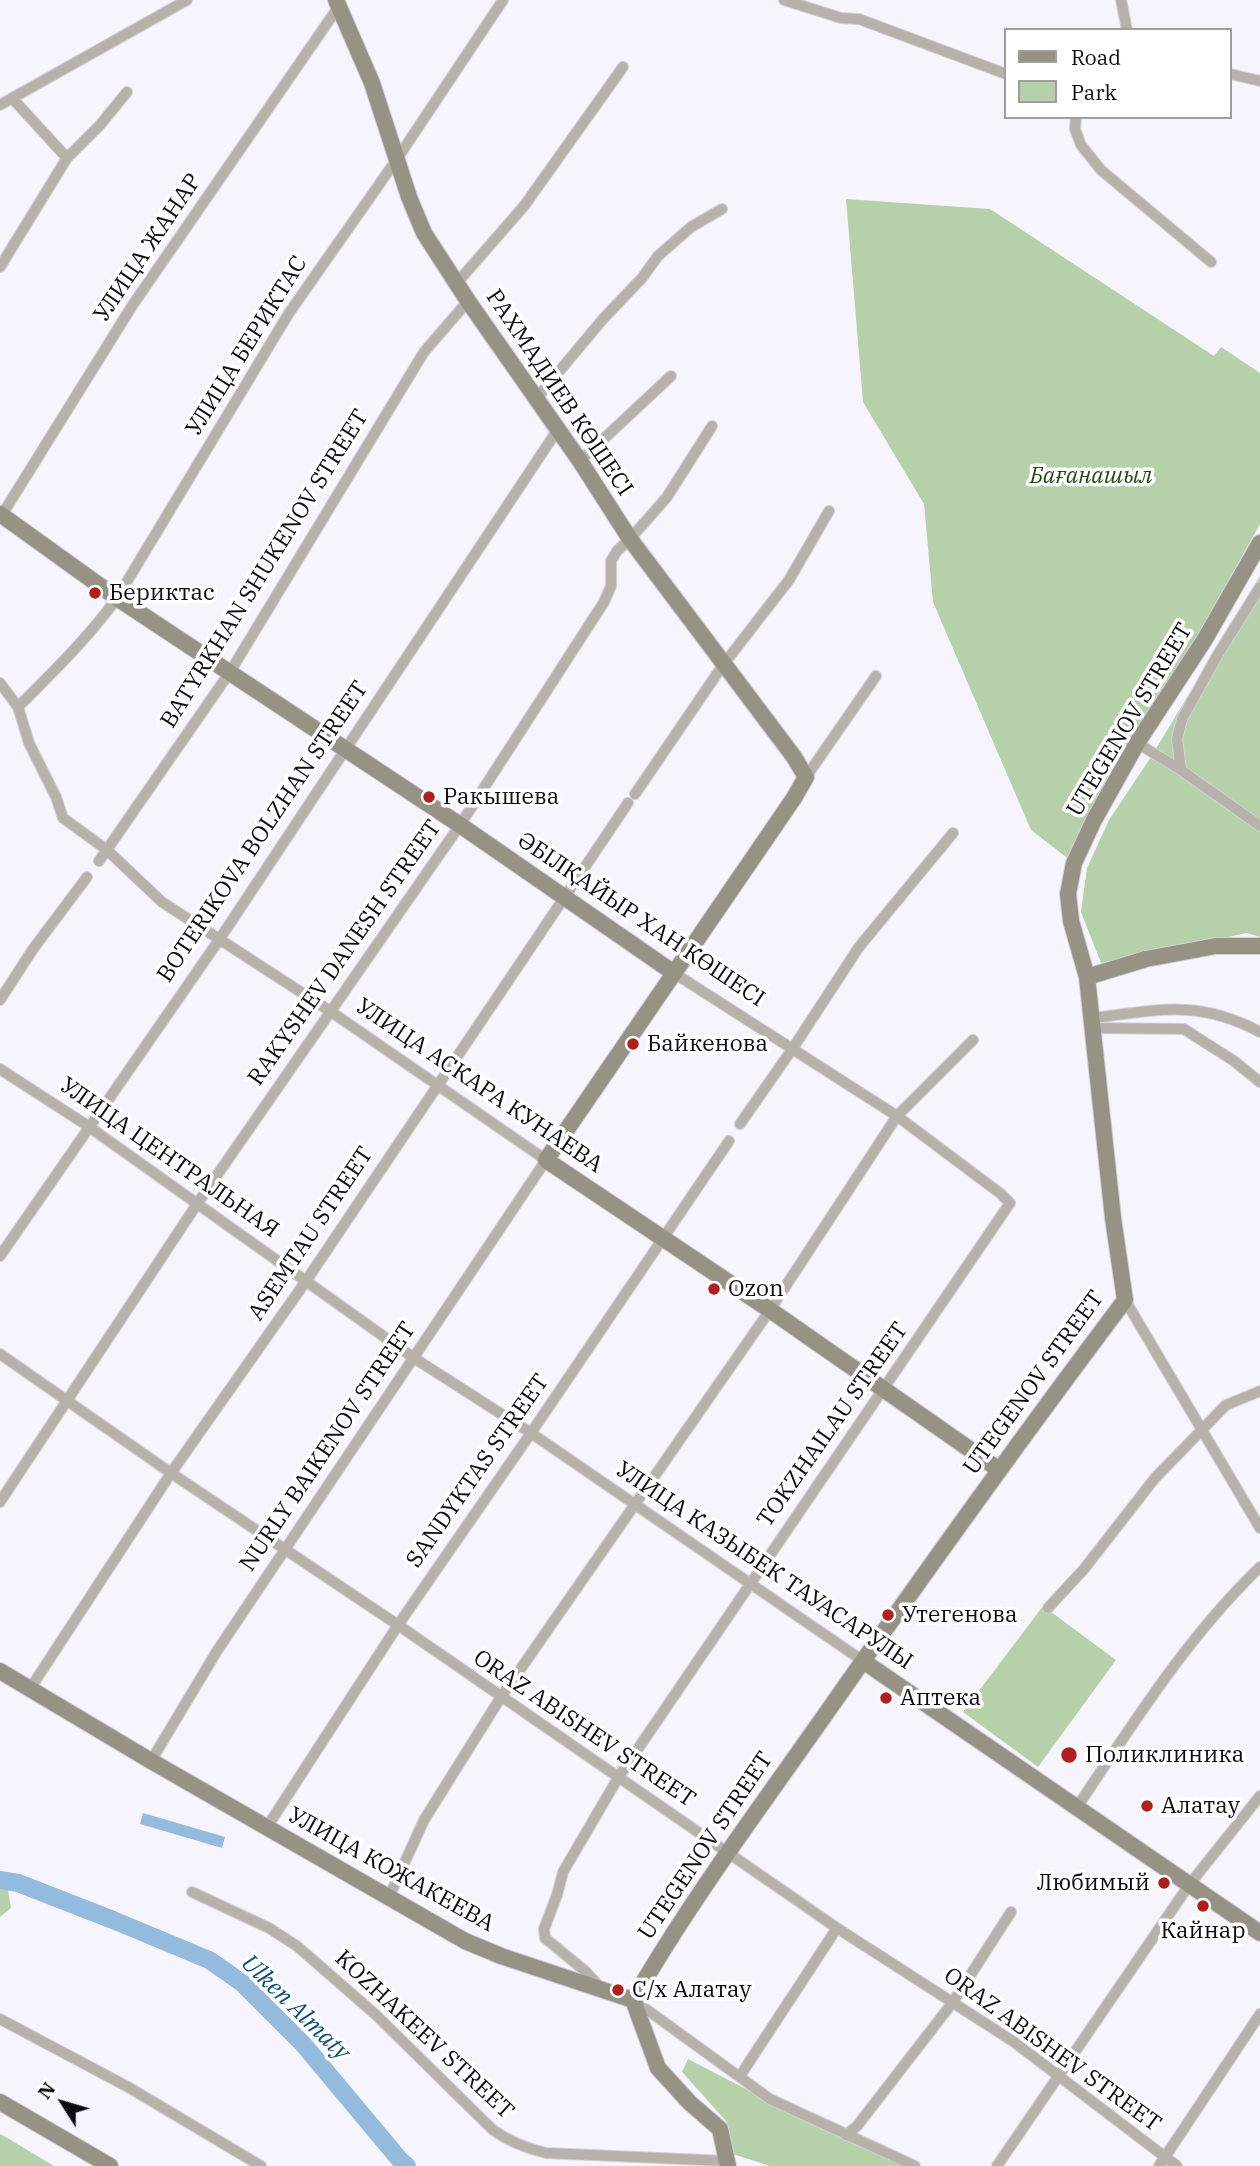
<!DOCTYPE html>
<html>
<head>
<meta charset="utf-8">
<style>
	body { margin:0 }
	#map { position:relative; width:1260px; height:2166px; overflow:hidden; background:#f6f5fd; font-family:"IBM Plex Serif",serif }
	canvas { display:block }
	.legend { position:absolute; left:1004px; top:28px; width:228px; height:91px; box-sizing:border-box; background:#fff; border:2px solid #9e9ea1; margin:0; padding:9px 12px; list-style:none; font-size:21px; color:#0d0c13 }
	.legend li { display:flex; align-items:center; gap:14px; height:35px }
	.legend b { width:35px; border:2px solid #9e9ea1 }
	.north { position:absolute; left:28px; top:2068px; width:70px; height:70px; -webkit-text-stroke:5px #fff; paint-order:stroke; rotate:307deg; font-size:19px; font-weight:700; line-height:28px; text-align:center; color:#0d0c13 }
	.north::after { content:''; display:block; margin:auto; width:24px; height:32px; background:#0d0c13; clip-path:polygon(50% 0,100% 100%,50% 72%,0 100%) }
</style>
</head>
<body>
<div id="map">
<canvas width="1260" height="2166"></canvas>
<ul class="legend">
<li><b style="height:9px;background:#969284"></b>Road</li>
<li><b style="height:19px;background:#b6d1aa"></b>Park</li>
</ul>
<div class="north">N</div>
</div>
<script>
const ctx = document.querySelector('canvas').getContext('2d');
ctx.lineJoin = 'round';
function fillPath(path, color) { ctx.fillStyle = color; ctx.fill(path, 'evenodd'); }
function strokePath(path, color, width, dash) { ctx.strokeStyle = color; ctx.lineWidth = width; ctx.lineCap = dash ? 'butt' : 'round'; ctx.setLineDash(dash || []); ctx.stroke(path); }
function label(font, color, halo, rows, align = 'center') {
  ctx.font = font + ' "IBM Plex Serif",serif'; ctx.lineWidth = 7; ctx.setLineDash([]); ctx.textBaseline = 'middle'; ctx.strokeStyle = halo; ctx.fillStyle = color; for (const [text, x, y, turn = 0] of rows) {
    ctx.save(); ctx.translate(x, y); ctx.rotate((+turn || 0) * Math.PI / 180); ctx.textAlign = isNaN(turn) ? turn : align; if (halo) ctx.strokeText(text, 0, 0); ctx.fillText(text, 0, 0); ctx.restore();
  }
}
fillPath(new Path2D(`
	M 846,199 L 990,209 L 1214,356 L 1221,347 L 1260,373 L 1260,524 L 1137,743 L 1074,863 L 1031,830 L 933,602 L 924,504 L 863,402 Z
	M 1260,576 L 1260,937 L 1247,933 L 1101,963 L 1081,912 L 1087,868 L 1109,820 L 1151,757 Z
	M 1043,1606 L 1116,1660 L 1038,1767 L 963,1712 Z
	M 0,1888 L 8,1890 L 11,1908 L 0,1917 Z
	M 688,2059 L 769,2101 L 906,2166 L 770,2166 L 733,2154 L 726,2121 L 682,2072 Z
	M 0,2134 L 4,2136 L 54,2166 L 0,2166 Z`), '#b6d1aa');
fillPath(new Path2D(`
	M 143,1813 L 225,1837 L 222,1848 L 140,1824 Z`), '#94bade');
strokePath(new Path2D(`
	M 0,1880 L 18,1883 L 113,1920 L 209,1960 L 225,1971 L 242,1983 L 303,2044 L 400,2160 L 407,2166`), '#94bade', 18);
const street = new Path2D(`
	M 784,0 L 841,18 L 859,19 L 1006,74
	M 1121,0 L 1127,30
	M 1230,74 L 1260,81
	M 0,105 L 187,0
	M 1076,117 L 1075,129 L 1081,145 L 1101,170 L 1211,262
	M 67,158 L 100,125 L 127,92
	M 0,267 L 67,158 L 12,98
	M 456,284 L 524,206 L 623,67
	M 536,399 L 603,319 L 642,278 L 658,256 L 691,227 L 722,209
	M 580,461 L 671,376
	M 0,518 L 132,306 L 339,6
	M 0,683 L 18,707 L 29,743 L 56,797 L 63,818 L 107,850 L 162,902 L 330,1011 L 546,1160 L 217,1651 L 151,1761
	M 18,707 C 53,672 88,638 117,598 L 289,313 L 397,159 L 503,0
	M 1137,743 L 1181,770 L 1260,826
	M 1181,770 L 1177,739 L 1182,719 L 1217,656 L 1260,587
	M 806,777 L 876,676
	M 635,794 L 723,665 L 789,580 L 829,511
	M 99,861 L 230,672 L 424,352 L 468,301
	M 0,1000 L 33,949 L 87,877
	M 1092,1018 C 1157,1010 1199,999 1260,1032
	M 1093,1028 L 1184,1029 L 1234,1061 L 1260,1082
	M 0,1069 L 88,1126 L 414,1358 L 531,1433 L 863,1661
	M 740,1124 L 793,1048 L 859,947 L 953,833
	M 0,1256 L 219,940 L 558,429
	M 1125,1300 L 1260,1528
	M 0,1354 L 171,1473 L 398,1625 L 837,1928 L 1014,2042 L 1177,2166
	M 0,1502 L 197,1204 L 460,825 L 604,602 L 611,586 L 611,561 L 617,551 L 630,539 L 667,497 L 712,426
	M 1048,1608 L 1084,1569 L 1155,1478 L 1226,1405 L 1260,1391
	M 30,1689 L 171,1473 L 306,1281 L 628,803
	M 1077,1807 C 1133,1724 1187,1637 1260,1567
	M 267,1827 L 398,1625 L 531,1433 L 729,1141
	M 192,1892 L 269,1928 L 297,1946 L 376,2015 L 493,2130 C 510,2142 525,2148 546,2153 L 727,2161
	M 389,1897 L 424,1820 L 501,1697 L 770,1310 L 897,1116 L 973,1040
	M 600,1987 L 585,1971 L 545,1938 L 544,1929 L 557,1895 L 563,1872 L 618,1778 L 1010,1203 L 1001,1194 L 897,1116 L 674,973
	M 635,2001 L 770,2099 L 915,2166
	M 0,2019 L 128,2087 L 261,2166
	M 740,2076 L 837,1928
	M 846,2135 L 857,2126 L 953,2002 L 1011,1912
	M 997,2166 L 1189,1885 L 1260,1796
	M 1159,2166 L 1260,2014`);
const secondary = new Path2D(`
	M 336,0 L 372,83 L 409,197 L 424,233 L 468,301 L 580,461 L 630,539 L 794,757 L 806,777 L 794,798 L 546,1160 L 770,1310 L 998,1469
	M 0,514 L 117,598 L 460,825 L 674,973
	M 1087,977 L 1146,959 L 1216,946 L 1260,946
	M 863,1661 L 1260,1933
	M 0,1671 L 151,1761 L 465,1941 L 501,1956 L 633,2000
	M 0,2102 L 110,2166
	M 728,2166 L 720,2129 L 690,2103 L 658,2068 L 633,2000 C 690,1901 759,1809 825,1715 C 923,1575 1022,1437 1125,1300 L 1113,1218 L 1087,977 L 1071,921 L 1068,894 L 1074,863 L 1094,820 L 1137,743 L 1205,639 L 1260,543`);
strokePath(street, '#d1d0d8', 12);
strokePath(secondary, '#d1d0d8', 18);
strokePath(street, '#b6b2a9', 10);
strokePath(secondary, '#969284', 16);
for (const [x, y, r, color] of [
	[95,593,7,"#b01f1c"],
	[429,797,7,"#b01f1c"],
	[633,1044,7,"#b01f1c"],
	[714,1289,7,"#b01f1c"],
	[888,1615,7,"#b01f1c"],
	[886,1698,7,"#b01f1c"],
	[1069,1755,9,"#b01f1c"],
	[1147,1806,7,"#b01f1c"],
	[1164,1883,7,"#b01f1c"],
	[1203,1906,7,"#b01f1c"],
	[618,1990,7,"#b01f1c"]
]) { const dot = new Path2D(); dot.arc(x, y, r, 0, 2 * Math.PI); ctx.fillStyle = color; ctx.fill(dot); strokePath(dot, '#fff', 2.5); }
label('23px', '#0d0c13', '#fff', [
	["УЛИЦА ЖАНАР",148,248,-56],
	["УЛИЦА БЕРИКТАС",247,346,-58],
	["РАХМАДИЕВ КӨШЕСІ",559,393,56],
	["BATYRKHAN SHUKENOV STREET",265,569,-58],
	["UTEGENOV STREET",1130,720,-59],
	["BOTERIKOVA BOLZHAN STREET",263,832,-56],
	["ӘБІЛҚАЙЫР ХАН КӨШЕСІ",641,920,34],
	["RAKYSHEV DANESH STREET",345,953,-55],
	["УЛИЦА АСКАРА КУНАЕВА",479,1086,34],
	["УЛИЦА ЦЕНТРАЛЬНАЯ",169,1158,35],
	["ASEMTAU STREET",311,1234,-56],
	["UTEGENOV STREET",1034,1383,-54],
	["TOKZHAILAU STREET",833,1425,-55],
	["NURLY BAIKENOV STREET",328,1447,-56],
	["SANDYKTAS STREET",478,1471,-55],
	["УЛИЦА КАЗЫБЕК ТАУАСАРУЛЫ",764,1566,34],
	["ORAZ ABISHEV STREET",584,1729,34],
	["UTEGENOV STREET",706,1846,-56],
	["УЛИЦА КОЖАКЕЕВА",391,1870,29],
	["KOZHAKEEV STREET",424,2035,43],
	["ORAZ ABISHEV STREET",1052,2050,36]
]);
label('italic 23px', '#264b10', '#fff', [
	["Бағанашыл",1091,476]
]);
label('23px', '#0d0c13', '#fff', [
	["Бериктас",109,593],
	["Ракышева",443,797],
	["Байкенова",647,1044],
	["Ozon",728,1289],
	["Утегенова",902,1615],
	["Аптека",900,1698],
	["Поликлиника",1085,1755],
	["Алатау",1161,1806],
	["Любимый",1150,1883,"right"],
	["Кайнар",1203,1931,"center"],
	["С/х Алатау",632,1990]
], 'left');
label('italic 24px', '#0e4c78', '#fff', [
	["Ulken Almaty",295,2008,44]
]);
</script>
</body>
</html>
